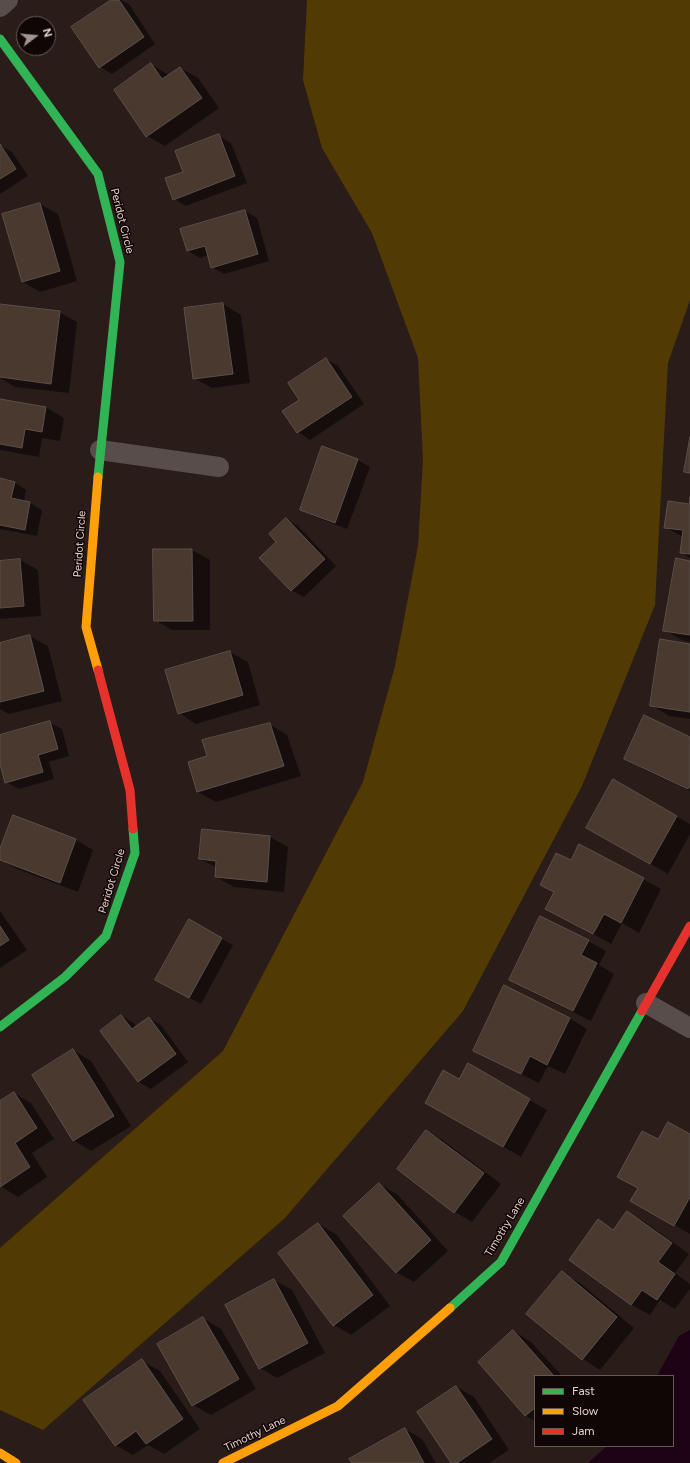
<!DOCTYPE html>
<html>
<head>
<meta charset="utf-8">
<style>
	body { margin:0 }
	#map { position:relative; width:690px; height:1463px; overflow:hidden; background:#2a1c19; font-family:Figtree,sans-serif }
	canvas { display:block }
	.legend { position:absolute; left:534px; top:1375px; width:140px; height:72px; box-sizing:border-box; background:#100605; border:1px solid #655855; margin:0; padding:5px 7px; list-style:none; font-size:12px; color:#e4d2ce }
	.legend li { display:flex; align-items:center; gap:8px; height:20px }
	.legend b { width:20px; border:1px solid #655855 }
	.north { position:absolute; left:16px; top:16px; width:40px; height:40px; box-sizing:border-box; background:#100605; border:1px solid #655855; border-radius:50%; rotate:74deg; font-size:11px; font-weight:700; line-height:16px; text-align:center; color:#e4d2ce }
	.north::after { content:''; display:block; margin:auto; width:14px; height:18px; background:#a3928f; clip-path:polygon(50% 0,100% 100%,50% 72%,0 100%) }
</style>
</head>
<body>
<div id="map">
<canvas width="690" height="1463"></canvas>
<ul class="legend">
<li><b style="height:5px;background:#30b455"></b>Fast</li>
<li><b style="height:5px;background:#ff9f0a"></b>Slow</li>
<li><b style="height:5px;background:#e5322d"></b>Jam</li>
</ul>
<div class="north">N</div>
</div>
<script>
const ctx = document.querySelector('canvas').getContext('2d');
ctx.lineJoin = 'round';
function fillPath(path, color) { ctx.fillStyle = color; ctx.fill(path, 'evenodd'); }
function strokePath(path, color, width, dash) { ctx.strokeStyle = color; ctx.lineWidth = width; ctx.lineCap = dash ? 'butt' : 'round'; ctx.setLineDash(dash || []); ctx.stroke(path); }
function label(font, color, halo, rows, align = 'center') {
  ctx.font = font + ' Figtree,sans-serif'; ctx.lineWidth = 3; ctx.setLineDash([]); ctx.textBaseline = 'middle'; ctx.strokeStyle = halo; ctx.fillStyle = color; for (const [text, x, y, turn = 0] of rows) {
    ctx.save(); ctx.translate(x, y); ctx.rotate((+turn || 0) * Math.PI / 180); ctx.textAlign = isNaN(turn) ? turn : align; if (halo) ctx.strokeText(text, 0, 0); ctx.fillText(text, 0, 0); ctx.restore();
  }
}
fillPath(new Path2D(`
	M 307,0 L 690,0 L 690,300 L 668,363 L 655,605 L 582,786 L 463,1011 L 285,1218 L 43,1430 L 0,1410 L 0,1248 L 223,1051 L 363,782 L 395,666 L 418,546 L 423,460 L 418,358 L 372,233 L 322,148 L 303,80 Z`), '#523b03');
fillPath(new Path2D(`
	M 690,1330 L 690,1463 L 588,1463 L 607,1446 L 673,1446 L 673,1376 L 657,1376 L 679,1336 Z`), '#1d0315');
fillPath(new Path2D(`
	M 113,0 L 121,0 L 129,4 L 155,44 L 112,74 L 100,67 Z
	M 151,64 L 169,75 L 180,68 L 198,78 L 219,108 L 165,146 L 147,136 Z
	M 219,136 L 231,143 L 247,183 L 186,206 L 174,199 L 184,172 Z
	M 0,145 L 12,152 L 28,176 L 0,194 Z
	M 40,204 L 58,214 L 77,281 L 40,292 L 23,282 Z
	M 245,211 L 257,218 L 269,261 L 224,274 L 212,267 L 208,255 L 200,258 L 188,251 Z
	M 223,304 L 241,315 L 250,383 L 212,388 L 194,378 Z
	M 0,305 L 59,312 L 77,322 L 69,393 L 15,387 L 0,378 Z
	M 326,359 L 338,366 L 364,404 L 310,440 L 298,432 L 300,400 Z
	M 0,400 L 46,407 L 64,418 L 60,441 L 42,438 L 39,457 L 0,450 Z
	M 323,448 L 358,460 L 370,467 L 347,529 L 313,516 L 301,509 Z
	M 0,479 L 14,482 L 26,490 L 24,502 L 30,503 L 42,510 L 37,536 L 0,529 Z
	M 690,504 L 690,558 L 681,552 L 683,537 L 665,527 Z
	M 286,519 L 298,526 L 336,566 L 304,597 L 291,590 L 278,542 Z
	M 192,550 L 210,560 L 210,630 L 172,630 L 155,620 Z
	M 20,560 L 38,570 L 41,616 L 0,619 L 0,562 Z
	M 690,562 L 690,642 L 682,640 L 664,630 Z
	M 30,636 L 48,646 L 62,701 L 9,714 L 0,709 L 0,644 Z
	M 690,645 L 690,719 L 669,716 L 651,705 Z
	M 230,652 L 248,662 L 260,705 L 196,724 L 179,713 Z
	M 49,722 L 62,729 L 69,756 L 49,762 L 54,779 L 19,789 L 6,782 L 0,760 L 0,736 Z
	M 269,724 L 287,735 L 301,776 L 216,802 L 198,792 L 190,762 L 208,757 Z
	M 690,738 L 690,791 L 643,769 L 625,758 Z
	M 613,781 L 690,824 L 690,834 L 668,874 L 587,828 Z
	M 13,816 L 76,840 L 93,850 L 78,892 L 15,868 L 0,859 L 0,852 Z
	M 203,831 L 270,837 L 288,847 L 284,892 L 234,887 L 216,877 L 217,868 L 200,859 Z
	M 579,845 L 661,889 L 639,933 L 622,923 L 611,944 L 547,909 Z
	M 0,911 L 27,950 L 0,968 Z
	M 189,921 L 233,945 L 201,1004 L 169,987 Z
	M 588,941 L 606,951 L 599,965 L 614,974 L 591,1021 L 528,990 L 511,979 Z
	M 122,1016 L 134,1023 L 136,1027 L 149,1018 L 161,1025 L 188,1062 L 151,1089 L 139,1082 L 102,1031 Z
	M 569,1018 L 587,1029 L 565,1074 L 548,1066 L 539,1083 L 492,1060 L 474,1050 Z
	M 73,1050 L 91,1061 L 131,1126 L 91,1151 L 73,1140 Z
	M 468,1065 L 547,1110 L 521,1157 L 426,1103 L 459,1081 Z
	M 14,1093 L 31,1103 L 54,1139 L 32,1153 L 47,1177 L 18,1197 L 0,1186 L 0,1102 Z
	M 427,1131 L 444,1141 L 501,1184 L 472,1222 L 455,1212 L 398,1169 Z
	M 690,1136 L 690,1234 L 632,1201 L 639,1188 L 658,1141 Z
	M 379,1184 L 397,1194 L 448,1251 L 414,1282 L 396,1272 Z
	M 627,1212 L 645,1222 L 689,1254 L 675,1273 L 690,1284 L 690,1289 L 675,1309 L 660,1300 L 650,1315 L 632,1305 L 571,1260 L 599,1221 L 614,1230 Z
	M 318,1224 L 336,1234 L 390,1306 L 351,1335 L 334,1325 Z
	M 562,1273 L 580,1283 L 634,1328 L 600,1370 L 583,1359 L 528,1314 Z
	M 274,1280 L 292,1290 L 325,1353 L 277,1378 L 260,1368 Z
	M 203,1318 L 221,1329 L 256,1389 L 211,1415 L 193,1405 Z
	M 514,1331 L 531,1342 L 562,1376 L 535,1376 L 535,1421 L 526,1416 L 479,1362 Z
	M 142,1361 L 160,1371 L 200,1429 L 164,1454 L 148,1445 L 133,1455 L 115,1445 Z
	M 457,1387 L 474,1397 L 509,1450 L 489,1463 L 452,1463 Z
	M 405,1429 L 422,1439 L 436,1463 L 353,1463 Z`), '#0007');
const building = new Path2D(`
	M 111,0 L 119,0 L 144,37 L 99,68 L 71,27 Z
	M 151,63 L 162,79 L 180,67 L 202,98 L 146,137 L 114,90 Z
	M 219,134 L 235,176 L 173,200 L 165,178 L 183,172 L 175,151 Z
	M 0,144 L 16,169 L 0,179 Z
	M 40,203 L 60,271 L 22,282 L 2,214 Z
	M 245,210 L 258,254 L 211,268 L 205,246 L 187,251 L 180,229 Z
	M 223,303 L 233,374 L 193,379 L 184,308 Z
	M 0,304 L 60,311 L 51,384 L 0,377 Z
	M 326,358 L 352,397 L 297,433 L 282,411 L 299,400 L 288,383 Z
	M 0,399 L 46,407 L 42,432 L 25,429 L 22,448 L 0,444 Z
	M 690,437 L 690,473 L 684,472 Z
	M 322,446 L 358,459 L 335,523 L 300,510 Z
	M 0,478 L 15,482 L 11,498 L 30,502 L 25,530 L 0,525 Z
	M 690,497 L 690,554 L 680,553 L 683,530 L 664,528 L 668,501 L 689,504 Z
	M 286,518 L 325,559 L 291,591 L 259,558 L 276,542 L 269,534 Z
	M 153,549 L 192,549 L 193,621 L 154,621 Z
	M 676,558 L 690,561 L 690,635 L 663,631 Z
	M 20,559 L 24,606 L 0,608 L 0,561 Z
	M 30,635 L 44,691 L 0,702 L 0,643 Z
	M 660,639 L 690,644 L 690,712 L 650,706 Z
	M 230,651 L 243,695 L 178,714 L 165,670 Z
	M 644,715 L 690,737 L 690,786 L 688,789 L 624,759 Z
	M 50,721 L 58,749 L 38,755 L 43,772 L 5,783 L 0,764 L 0,735 Z
	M 270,723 L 284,766 L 197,792 L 188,762 L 207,756 L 202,740 Z
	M 613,779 L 677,816 L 650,864 L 586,828 Z
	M 13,815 L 76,839 L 60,883 L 0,860 L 0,849 Z
	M 202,829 L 270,836 L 267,882 L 215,877 L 216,861 L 199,859 Z
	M 579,844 L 644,878 L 621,923 L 604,914 L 593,934 L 545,909 L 554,892 L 540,885 L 556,853 L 571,860 Z
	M 540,916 L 589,940 L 581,955 L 597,963 L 573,1011 L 509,980 Z
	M 189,919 L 222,938 L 189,998 L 155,980 Z
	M 0,926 L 9,940 L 0,946 Z
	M 504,985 L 570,1018 L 547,1065 L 530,1056 L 521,1074 L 473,1051 Z
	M 121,1015 L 132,1029 L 149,1017 L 176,1054 L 138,1082 L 100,1031 Z
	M 73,1049 L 114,1116 L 73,1141 L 32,1075 Z
	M 468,1063 L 530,1099 L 503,1147 L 425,1103 L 443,1070 L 459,1079 Z
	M 14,1092 L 37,1128 L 15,1143 L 30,1167 L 0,1187 L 0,1101 Z
	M 668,1122 L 690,1134 L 690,1197 L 674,1226 L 630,1201 L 638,1188 L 617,1177 L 642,1131 L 658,1139 Z
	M 426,1130 L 484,1173 L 454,1213 L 397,1169 Z
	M 379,1183 L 431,1240 L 396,1273 L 343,1216 Z
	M 627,1211 L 672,1243 L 658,1262 L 675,1274 L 657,1300 L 642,1290 L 631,1305 L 569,1260 L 598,1219 L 613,1230 Z
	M 318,1223 L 373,1295 L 333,1326 L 278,1253 Z
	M 562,1271 L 617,1317 L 582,1360 L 526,1314 Z
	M 274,1279 L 308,1343 L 259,1369 L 225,1305 Z
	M 203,1317 L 239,1379 L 192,1406 L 157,1344 Z
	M 513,1330 L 554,1376 L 535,1376 L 535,1408 L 525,1416 L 478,1362 Z
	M 142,1359 L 183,1419 L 146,1444 L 136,1431 L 115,1446 L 83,1400 Z
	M 456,1386 L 492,1439 L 457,1463 L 451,1463 L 417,1412 Z
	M 405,1428 L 424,1463 L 352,1463 L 349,1459 Z`);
fillPath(building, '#49392f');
strokePath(building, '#5c504c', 1);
strokePath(new Path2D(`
	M 0,7 L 8,0
	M 100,450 L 219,467
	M 646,1003 L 690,1028`), '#584d4b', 20);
strokePath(new Path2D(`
	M 0,39 L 98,174 L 120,262 L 98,477
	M 0,1027 L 65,977 L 106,936 L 135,853 L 133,829
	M 450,1308 L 501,1262 L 642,1011`), '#30b455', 9);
strokePath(new Path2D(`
	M 98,477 L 86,627 L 98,670
	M 0,1453 L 16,1463
	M 223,1463 L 338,1406 L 450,1308`), '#ff9f0a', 9);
strokePath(new Path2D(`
	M 98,670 L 130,790 L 133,829
	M 642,1011 L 690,926`), '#e5322d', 9);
label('11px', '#e4d2ce', '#100605', [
	["Peridot Circle",122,221,76],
	["Peridot Circle",80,544,-86],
	["Peridot Circle",112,881,-73],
	["Timothy Lane",505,1227,-59],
	["Timothy Lane",255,1434,-26]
]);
</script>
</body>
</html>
